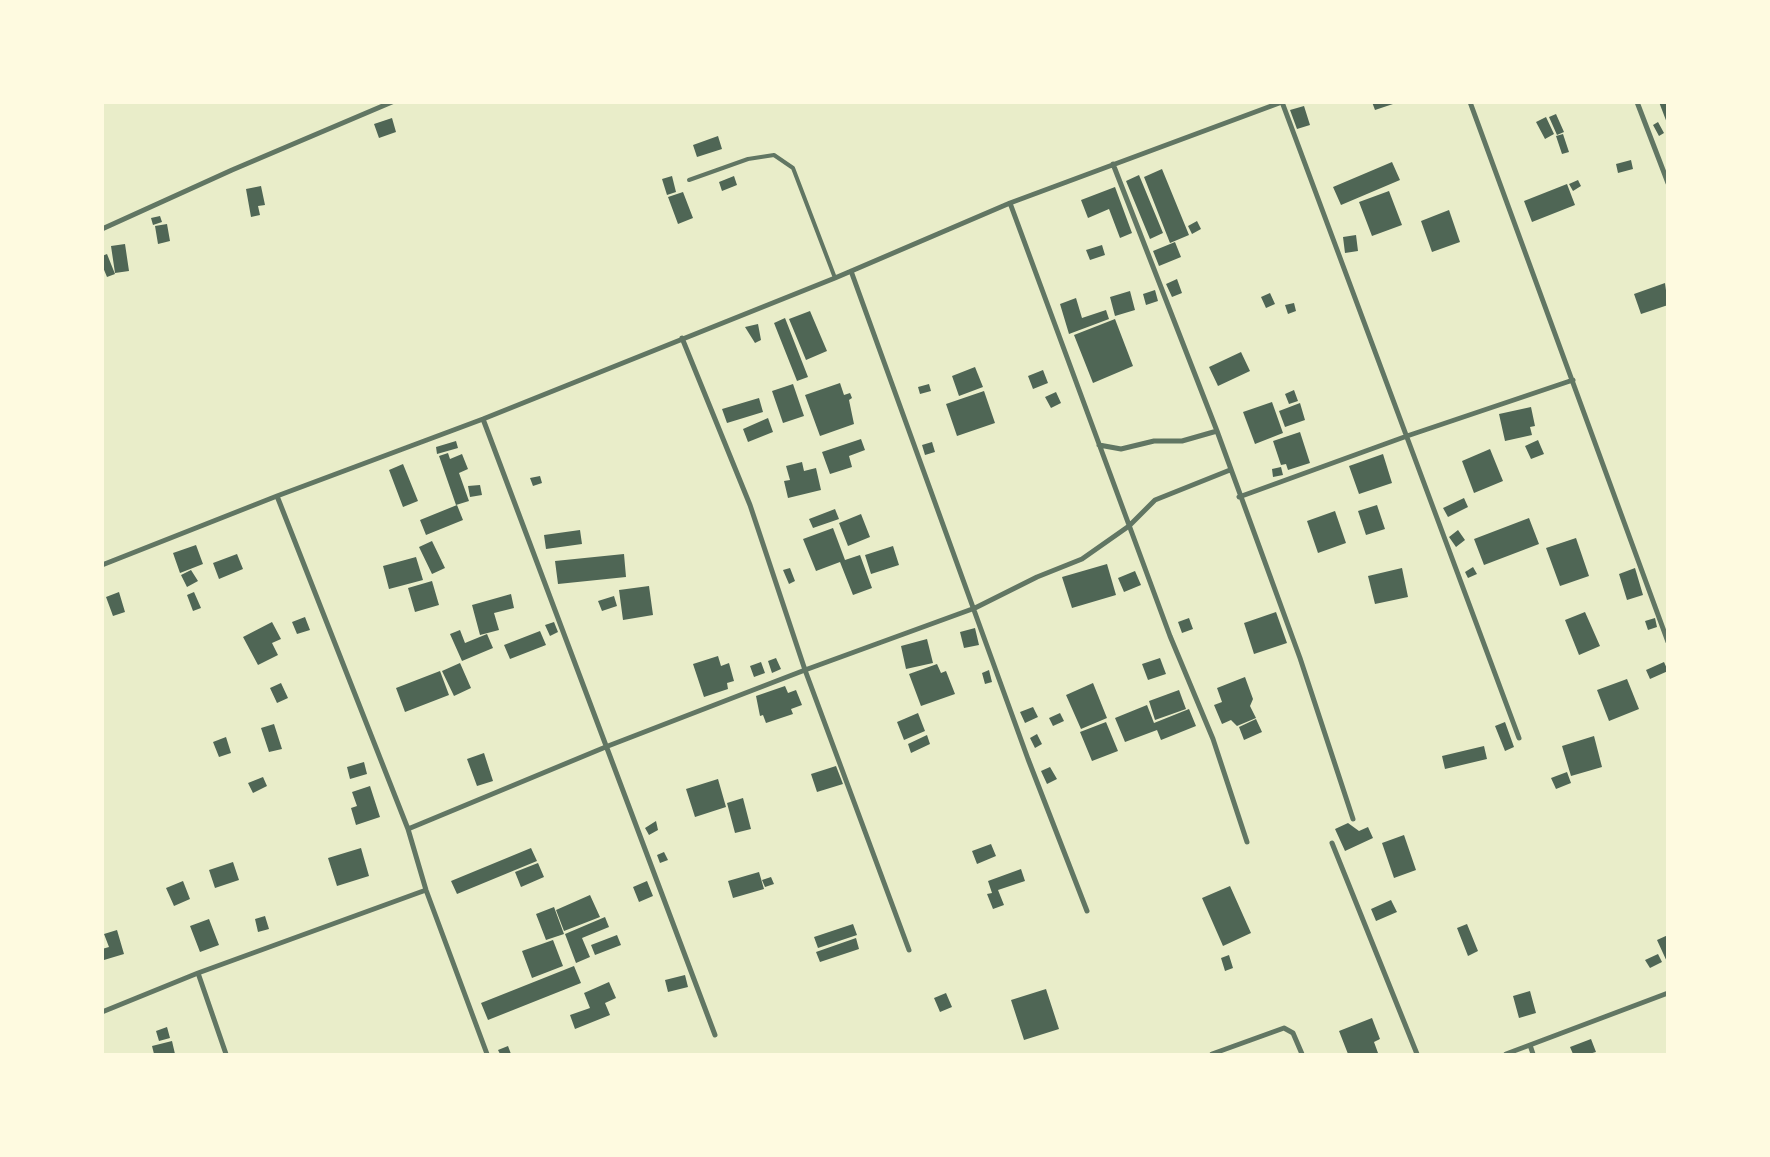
<!DOCTYPE html>
<html>
<head>
<meta charset="utf-8">
<style>
	body { margin:0 }
	#map { position:relative; width:1770px; height:1157px; overflow:hidden; background:#e9edc9; font-family:Figtree,sans-serif }
	canvas { display:block }
	.frame { position:absolute; inset:0; border:104px solid #fefae0; pointer-events:none }
</style>
</head>
<body>
<div id="map">
<canvas width="1770" height="1157"></canvas>
<div class="frame"></div>
</div>
<script>
const ctx = document.querySelector('canvas').getContext('2d');
ctx.lineJoin = 'round';
function fillPath(path, color) { ctx.fillStyle = color; ctx.fill(path, 'evenodd'); }
function strokePath(path, color, width, dash) { ctx.strokeStyle = color; ctx.lineWidth = width; ctx.lineCap = dash ? 'butt' : 'round'; ctx.setLineDash(dash || []); ctx.stroke(path); }
fillPath(new Path2D(`
	M 1372,102 L 1396,102 L 1396,103 L 1375,110 Z
	M 1659,102 L 1668,102 L 1668,123 L 1667,123 Z
	M 1304,106 L 1310,125 L 1297,129 L 1290,110 Z
	M 1556,114 L 1564,132 L 1557,135 L 1549,117 Z
	M 1546,117 L 1554,134 L 1545,139 L 1536,122 Z
	M 392,118 L 396,132 L 379,138 L 374,124 Z
	M 1658,122 L 1664,133 L 1659,136 L 1653,125 Z
	M 1563,134 L 1569,152 L 1562,154 L 1556,136 Z
	M 718,136 L 722,149 L 697,157 L 693,145 Z
	M 1631,160 L 1633,169 L 1618,173 L 1616,164 Z
	M 1392,162 L 1400,180 L 1341,205 L 1333,187 Z
	M 1162,169 L 1189,235 L 1170,243 L 1144,177 Z
	M 1139,175 L 1163,233 L 1150,239 L 1126,181 Z
	M 672,176 L 676,192 L 667,195 L 662,179 Z
	M 734,176 L 737,185 L 722,191 L 719,182 Z
	M 1578,180 L 1581,186 L 1573,191 L 1569,184 Z
	M 1567,184 L 1575,205 L 1532,222 L 1524,201 Z
	M 261,186 L 265,205 L 258,206 L 260,215 L 251,217 L 246,189 Z
	M 1115,187 L 1132,233 L 1120,238 L 1109,209 L 1088,218 L 1081,200 Z
	M 1389,191 L 1402,225 L 1372,236 L 1359,202 Z
	M 683,192 L 693,218 L 678,224 L 668,197 Z
	M 1449,210 L 1460,242 L 1432,252 L 1421,221 Z
	M 160,216 L 162,222 L 153,225 L 151,218 Z
	M 1197,221 L 1201,229 L 1192,234 L 1188,226 Z
	M 167,224 L 170,241 L 158,244 L 155,226 Z
	M 1356,235 L 1358,251 L 1345,253 L 1343,237 Z
	M 1175,242 L 1181,257 L 1159,266 L 1153,251 Z
	M 125,244 L 129,271 L 115,273 L 111,246 Z
	M 1102,245 L 1105,255 L 1090,260 L 1086,250 Z
	M 107,254 L 115,274 L 107,277 L 102,265 L 102,256 Z
	M 1177,279 L 1182,293 L 1172,297 L 1166,284 Z
	M 1665,283 L 1668,305 L 1641,314 L 1634,294 Z
	M 1155,290 L 1158,301 L 1146,305 L 1143,294 Z
	M 1130,291 L 1135,310 L 1115,316 L 1110,297 Z
	M 1270,293 L 1275,304 L 1266,308 L 1261,297 Z
	M 1076,298 L 1082,318 L 1106,310 L 1109,319 L 1069,334 L 1060,304 Z
	M 1294,303 L 1296,311 L 1288,314 L 1285,305 Z
	M 810,311 L 827,351 L 806,360 L 789,319 Z
	M 785,318 L 808,377 L 797,381 L 774,323 Z
	M 1115,319 L 1133,366 L 1093,383 L 1074,335 Z
	M 758,324 L 761,340 L 755,343 L 745,327 Z
	M 1241,352 L 1250,371 L 1218,386 L 1209,367 Z
	M 975,367 L 983,387 L 959,396 L 952,376 Z
	M 1043,370 L 1048,383 L 1033,389 L 1028,376 Z
	M 840,383 L 844,395 L 850,393 L 852,398 L 849,400 L 854,424 L 820,436 L 805,395 Z
	M 793,384 L 804,416 L 783,423 L 772,391 Z
	M 929,384 L 931,391 L 920,394 L 918,387 Z
	M 1294,390 L 1298,401 L 1289,404 L 1285,394 Z
	M 984,391 L 995,423 L 957,436 L 946,404 Z
	M 1056,392 L 1061,403 L 1051,408 L 1045,397 Z
	M 759,398 L 763,412 L 727,423 L 722,409 Z
	M 1272,402 L 1283,433 L 1255,444 L 1243,412 Z
	M 1300,403 L 1305,420 L 1285,427 L 1279,411 Z
	M 1531,407 L 1535,426 L 1530,427 L 1532,435 L 1505,441 L 1499,414 Z
	M 768,418 L 773,432 L 748,442 L 743,429 Z
	M 1300,432 L 1310,463 L 1288,470 L 1286,464 L 1281,465 L 1273,441 Z
	M 861,439 L 865,450 L 849,456 L 852,467 L 830,474 L 822,452 Z
	M 1538,440 L 1544,454 L 1531,459 L 1525,446 Z
	M 456,441 L 458,448 L 437,454 L 436,447 Z
	M 932,442 L 935,452 L 925,455 L 922,445 Z
	M 1490,449 L 1503,481 L 1474,493 L 1462,461 Z
	M 448,453 L 450,459 L 462,454 L 468,469 L 459,473 L 469,501 L 456,505 L 439,456 Z
	M 1383,454 L 1392,483 L 1359,494 L 1349,466 Z
	M 802,462 L 804,471 L 816,468 L 821,490 L 788,498 L 784,481 L 790,480 L 786,466 Z
	M 403,464 L 418,501 L 403,507 L 389,470 Z
	M 1281,467 L 1283,475 L 1273,477 L 1272,469 Z
	M 540,476 L 542,483 L 533,486 L 530,478 Z
	M 480,485 L 482,495 L 470,497 L 468,486 Z
	M 1464,498 L 1468,507 L 1448,517 L 1443,508 Z
	M 457,505 L 463,520 L 426,535 L 420,520 Z
	M 1377,505 L 1385,529 L 1366,535 L 1358,511 Z
	M 835,509 L 839,519 L 813,528 L 809,519 Z
	M 1335,511 L 1346,543 L 1318,553 L 1307,521 Z
	M 861,514 L 870,537 L 848,546 L 839,523 Z
	M 1529,518 L 1539,544 L 1484,565 L 1474,539 Z
	M 833,528 L 845,560 L 860,555 L 872,588 L 853,595 L 840,562 L 816,571 L 803,539 Z
	M 580,530 L 582,544 L 546,549 L 544,535 Z
	M 1458,530 L 1465,540 L 1456,547 L 1449,537 Z
	M 1576,538 L 1589,576 L 1560,586 L 1546,548 Z
	M 432,541 L 445,568 L 432,574 L 419,547 Z
	M 196,545 L 203,564 L 180,573 L 173,553 Z
	M 893,546 L 899,565 L 871,574 L 865,555 Z
	M 237,554 L 243,569 L 219,579 L 213,563 Z
	M 624,554 L 626,577 L 558,584 L 555,561 Z
	M 416,557 L 423,580 L 389,589 L 383,566 Z
	M 1107,564 L 1116,595 L 1072,608 L 1062,577 Z
	M 1473,567 L 1477,574 L 1468,578 L 1465,572 Z
	M 790,568 L 795,581 L 789,584 L 783,570 Z
	M 1402,568 L 1408,597 L 1375,604 L 1368,576 Z
	M 1635,568 L 1643,595 L 1627,600 L 1619,574 Z
	M 191,570 L 198,581 L 187,587 L 181,575 Z
	M 1135,571 L 1141,585 L 1124,592 L 1118,578 Z
	M 432,581 L 439,605 L 415,612 L 408,588 Z
	M 649,586 L 653,615 L 623,620 L 619,590 Z
	M 119,592 L 125,612 L 113,616 L 106,597 Z
	M 194,592 L 201,608 L 193,611 L 187,595 Z
	M 511,594 L 514,608 L 494,613 L 499,630 L 480,635 L 472,605 Z
	M 614,596 L 617,606 L 602,611 L 598,601 Z
	M 1276,612 L 1287,643 L 1254,654 L 1244,623 Z
	M 1585,612 L 1600,646 L 1579,655 L 1565,620 Z
	M 305,617 L 310,630 L 297,634 L 292,622 Z
	M 1189,618 L 1193,629 L 1182,633 L 1178,622 Z
	M 1655,618 L 1657,627 L 1648,630 L 1645,621 Z
	M 272,622 L 281,639 L 272,643 L 278,655 L 258,665 L 243,637 Z
	M 554,622 L 558,632 L 550,636 L 545,625 Z
	M 975,628 L 979,645 L 964,648 L 960,632 Z
	M 460,630 L 465,643 L 487,634 L 493,648 L 462,661 L 450,634 Z
	M 540,631 L 546,645 L 510,659 L 504,645 Z
	M 927,639 L 933,663 L 906,669 L 901,646 Z
	M 718,656 L 721,666 L 729,663 L 734,681 L 727,683 L 728,689 L 704,697 L 693,664 Z
	M 776,658 L 781,669 L 772,673 L 768,661 Z
	M 1160,658 L 1166,674 L 1148,680 L 1142,664 Z
	M 761,662 L 765,673 L 754,677 L 750,666 Z
	M 1664,662 L 1668,671 L 1650,679 L 1646,670 Z
	M 460,663 L 471,688 L 454,696 L 442,671 Z
	M 937,664 L 941,673 L 946,671 L 955,694 L 921,706 L 909,674 Z
	M 989,670 L 992,682 L 985,684 L 982,673 Z
	M 440,671 L 449,695 L 405,712 L 396,688 Z
	M 1245,677 L 1253,699 L 1250,706 L 1256,718 L 1237,726 L 1231,720 L 1222,724 L 1214,705 L 1222,702 L 1217,688 Z
	M 1627,679 L 1639,709 L 1609,721 L 1597,690 Z
	M 281,683 L 288,698 L 277,703 L 270,688 Z
	M 1093,683 L 1107,718 L 1081,729 L 1066,695 Z
	M 785,686 L 788,693 L 796,690 L 802,705 L 791,709 L 793,714 L 766,723 L 763,715 L 760,716 L 756,696 Z
	M 1179,690 L 1186,709 L 1155,720 L 1149,701 Z
	M 1147,705 L 1154,723 L 1189,709 L 1196,726 L 1161,740 L 1157,730 L 1125,742 L 1115,718 Z
	M 1033,707 L 1038,717 L 1025,723 L 1020,712 Z
	M 918,713 L 925,731 L 904,740 L 897,722 Z
	M 1060,713 L 1064,721 L 1053,726 L 1049,718 Z
	M 1256,719 L 1262,732 L 1244,740 L 1239,727 Z
	M 1106,722 L 1118,751 L 1092,761 L 1080,732 Z
	M 1505,722 L 1514,747 L 1505,751 L 1495,726 Z
	M 274,724 L 282,749 L 269,752 L 261,728 Z
	M 1037,734 L 1042,744 L 1035,748 L 1030,738 Z
	M 927,735 L 930,744 L 911,753 L 908,744 Z
	M 1594,736 L 1602,767 L 1571,776 L 1562,746 Z
	M 226,737 L 231,753 L 219,757 L 213,742 Z
	M 1484,746 L 1487,759 L 1445,769 L 1442,756 Z
	M 484,753 L 493,781 L 477,786 L 467,759 Z
	M 364,762 L 367,774 L 350,779 L 347,767 Z
	M 836,766 L 843,784 L 817,792 L 811,774 Z
	M 1050,767 L 1057,779 L 1047,784 L 1041,771 Z
	M 1567,772 L 1571,783 L 1556,789 L 1551,778 Z
	M 263,777 L 267,786 L 253,793 L 248,783 Z
	M 718,779 L 726,807 L 695,817 L 686,789 Z
	M 370,786 L 380,817 L 356,825 L 351,808 L 357,806 L 352,792 Z
	M 743,798 L 751,829 L 735,833 L 727,803 Z
	M 656,821 L 658,830 L 649,835 L 645,828 Z
	M 1348,823 L 1359,831 L 1368,827 L 1373,838 L 1345,851 L 1335,829 Z
	M 1404,835 L 1416,870 L 1394,878 L 1382,843 Z
	M 991,844 L 996,856 L 977,864 L 972,851 Z
	M 361,848 L 369,876 L 337,886 L 328,858 Z
	M 531,848 L 537,861 L 457,894 L 451,881 Z
	M 664,852 L 668,860 L 660,863 L 657,855 Z
	M 233,862 L 239,880 L 215,888 L 209,870 Z
	M 538,863 L 544,877 L 521,887 L 515,872 Z
	M 1021,869 L 1025,881 L 998,890 L 1004,905 L 993,909 L 987,894 L 992,893 L 988,881 Z
	M 759,872 L 764,889 L 733,898 L 728,881 Z
	M 771,877 L 774,884 L 765,887 L 762,880 Z
	M 183,881 L 190,899 L 174,906 L 166,888 Z
	M 647,881 L 653,896 L 639,902 L 633,887 Z
	M 1230,886 L 1251,933 L 1223,946 L 1202,898 Z
	M 590,895 L 600,917 L 564,931 L 556,910 Z
	M 1391,900 L 1397,912 L 1376,921 L 1371,909 Z
	M 554,907 L 564,934 L 546,940 L 536,914 Z
	M 265,916 L 269,929 L 258,932 L 255,919 Z
	M 605,917 L 609,927 L 582,938 L 590,957 L 576,963 L 565,934 Z
	M 209,919 L 219,945 L 200,952 L 190,926 Z
	M 853,924 L 857,935 L 818,948 L 814,937 Z
	M 1467,924 L 1478,951 L 1468,956 L 1457,928 Z
	M 117,930 L 124,954 L 104,960 L 102,949 L 109,947 L 104,934 Z
	M 617,935 L 621,945 L 595,955 L 591,945 Z
	M 1668,935 L 1668,964 L 1657,940 Z
	M 856,938 L 859,949 L 820,962 L 816,952 Z
	M 553,940 L 563,966 L 532,978 L 522,951 Z
	M 1658,954 L 1662,962 L 1650,968 L 1645,960 Z
	M 1229,955 L 1233,968 L 1225,971 L 1221,958 Z
	M 574,966 L 581,983 L 488,1020 L 481,1003 Z
	M 685,975 L 688,987 L 668,992 L 665,980 Z
	M 609,982 L 616,998 L 605,1003 L 610,1015 L 575,1029 L 570,1015 L 590,1008 L 584,993 Z
	M 1046,989 L 1059,1029 L 1024,1040 L 1011,1000 Z
	M 1530,991 L 1536,1013 L 1519,1018 L 1513,996 Z
	M 946,993 L 952,1007 L 940,1012 L 934,998 Z
	M 1372,1018 L 1380,1039 L 1374,1042 L 1378,1053 L 1348,1054 L 1339,1031 Z
	M 167,1027 L 170,1038 L 159,1041 L 156,1031 Z
	M 1591,1039 L 1596,1052 L 1589,1054 L 1573,1054 L 1570,1047 Z
	M 172,1041 L 175,1054 L 154,1054 L 152,1046 Z
	M 508,1046 L 511,1054 L 500,1054 L 498,1050 Z`), '#4f6655');
strokePath(new Path2D(`
	M 689,180 L 748,159 L 774,155 L 793,168 L 835,278`), '#617663', 4);
strokePath(new Path2D(`
	M 1470,102 L 1668,642
	M 1637,102 L 1668,183
	M 1113,164 L 1217,431 L 1300,658 L 1353,819
	M 1010,203 L 1170,636 L 1213,739 L 1247,842
	M 102,229 L 232,170 L 392,102
	M 851,271 L 1028,759 L 1087,911
	M 682,338 L 750,505 L 805,670 L 909,950
	M 483,419 L 715,1035
	M 1099,445 L 1121,449 L 1154,441 L 1182,441 L 1217,431
	M 277,496 L 408,829 L 426,890 L 487,1054
	M 1239,497 L 1407,436 L 1573,380
	M 102,565 L 277,496 L 483,419 L 835,278 L 1010,203 L 1282,102 L 1519,738
	M 408,829 L 608,746 L 805,670 L 975,608 L 1037,577 L 1082,559 L 1129,526 L 1155,500 L 1230,470
	M 1332,843 L 1417,1054
	M 198,973 L 226,1054
	M 102,1012 L 198,973 L 426,890
	M 1530,1045 L 1533,1054
	M 1212,1054 L 1284,1028 L 1293,1033 L 1302,1054
	M 1506,1054 L 1668,993`), '#617663', 5);
</script>
</body>
</html>
